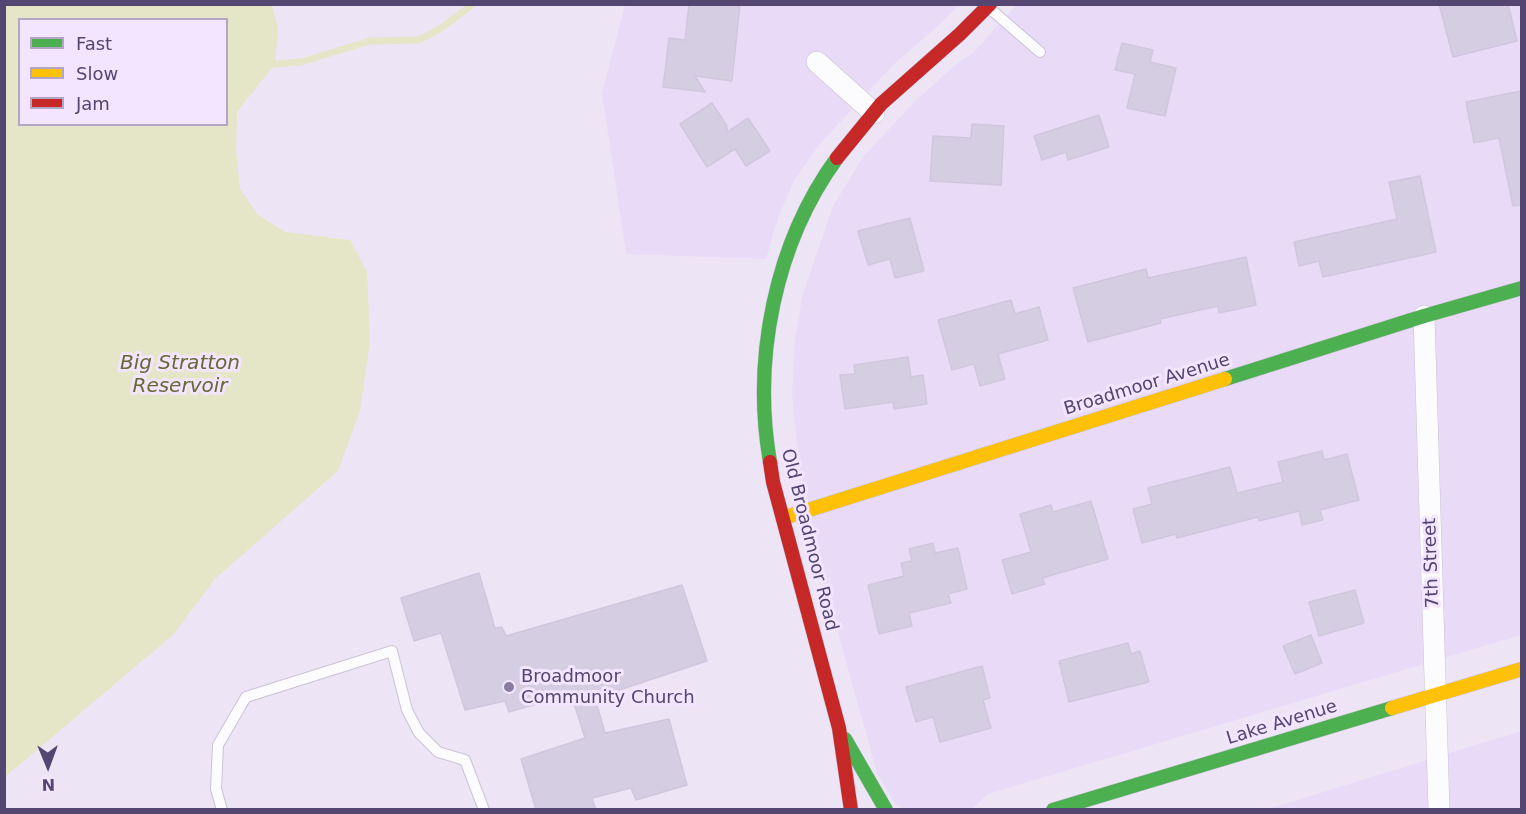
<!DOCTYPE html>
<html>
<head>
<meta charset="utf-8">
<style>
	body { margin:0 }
	#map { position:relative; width:1526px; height:814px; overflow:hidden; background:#ede5f5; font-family:"DejaVu Sans",sans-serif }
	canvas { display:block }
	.frame { position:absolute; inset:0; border:6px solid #534671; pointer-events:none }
	.legend { position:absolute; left:18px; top:18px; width:210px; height:108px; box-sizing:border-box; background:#f3e4ff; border:2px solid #b3a5c6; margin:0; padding:8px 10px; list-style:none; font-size:18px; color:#534671 }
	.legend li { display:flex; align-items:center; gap:12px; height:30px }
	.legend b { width:30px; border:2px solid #b3a5c6 }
	.north { position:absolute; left:18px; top:736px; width:60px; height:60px; -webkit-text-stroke:4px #f3e4ff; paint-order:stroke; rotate:179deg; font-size:16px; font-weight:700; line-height:24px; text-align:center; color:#534671 }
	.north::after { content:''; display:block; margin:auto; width:21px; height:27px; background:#534671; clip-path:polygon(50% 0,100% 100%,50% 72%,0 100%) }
</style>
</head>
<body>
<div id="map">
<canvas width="1526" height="814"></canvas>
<div class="frame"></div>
<ul class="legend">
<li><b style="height:8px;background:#4caf50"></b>Fast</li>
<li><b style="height:8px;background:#ffc107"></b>Slow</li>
<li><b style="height:8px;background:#c62828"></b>Jam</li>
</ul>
<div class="north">N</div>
</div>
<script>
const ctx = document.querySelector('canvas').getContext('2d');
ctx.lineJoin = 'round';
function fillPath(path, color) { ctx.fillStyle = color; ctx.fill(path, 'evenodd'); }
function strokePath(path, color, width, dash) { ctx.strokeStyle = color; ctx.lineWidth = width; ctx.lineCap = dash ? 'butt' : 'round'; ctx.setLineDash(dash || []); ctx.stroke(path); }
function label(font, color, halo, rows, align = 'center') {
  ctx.font = font + ' "DejaVu Sans",sans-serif'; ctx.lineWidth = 6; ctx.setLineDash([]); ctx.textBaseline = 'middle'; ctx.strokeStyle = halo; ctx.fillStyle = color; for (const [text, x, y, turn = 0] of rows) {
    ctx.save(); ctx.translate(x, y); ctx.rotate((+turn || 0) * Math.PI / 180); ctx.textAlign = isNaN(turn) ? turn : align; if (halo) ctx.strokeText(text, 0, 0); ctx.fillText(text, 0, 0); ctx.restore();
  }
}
fillPath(new Path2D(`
	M 625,5 L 959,5 L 939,25 L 894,64 L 819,145 L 795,179 L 779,215 L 766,259 L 626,254 L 602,93 Z
	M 1016,5 L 1521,5 L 1521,635 L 988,794 L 972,809 L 904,809 L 895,804 L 877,773 L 814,547 L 799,462 L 792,394 L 795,341 L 802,296 L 833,206 L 863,157 L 915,101 L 959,62 L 974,52 Z
	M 1521,731 L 1521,809 L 1268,809 Z`), '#e9dbf7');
fillPath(new Path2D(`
	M 5,4 L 272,5 L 278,28 L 275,64 L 237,112 L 236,151 L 240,189 L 258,215 L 286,232 L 350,240 L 367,272 L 370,341 L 360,411 L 338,471 L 215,579 L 174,634 L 5,777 ZM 20,20 L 226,20 L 226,124 L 20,124 Z`), '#e5e5c7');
strokePath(new Path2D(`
	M 275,64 L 301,62 L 370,41 L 419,40 L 440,29 L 473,4`), '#e5e5c7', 7);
const building = new Path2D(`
	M 689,4 L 740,4 L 732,81 L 695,76 L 705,92 L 663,87 L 669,38 L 685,40 Z
	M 1439,4 L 1508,4 L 1517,41 L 1453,57 Z
	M 1122,43 L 1153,50 L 1150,62 L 1176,68 L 1165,116 L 1127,108 L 1135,74 L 1115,70 Z
	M 1521,91 L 1521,205 L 1513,206 L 1499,138 L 1474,143 L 1466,102 Z
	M 712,103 L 727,126 L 727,132 L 748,118 L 770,151 L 746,166 L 735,149 L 707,167 L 680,124 Z
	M 1099,115 L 1109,147 L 1068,160 L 1066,152 L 1042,160 L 1034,136 Z
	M 972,124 L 1004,126 L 1001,185 L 930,181 L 933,136 L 971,138 Z
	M 1420,176 L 1436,252 L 1323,277 L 1319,261 L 1299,266 L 1294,242 L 1397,219 L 1389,182 Z
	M 910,218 L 924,271 L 895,278 L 890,259 L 868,265 L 858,231 Z
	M 1246,257 L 1256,305 L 1219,313 L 1218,306 L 1160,319 L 1161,323 L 1088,342 L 1073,288 L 1146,269 L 1148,278 Z
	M 1011,300 L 1015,314 L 1039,307 L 1048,340 L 998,354 L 1005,379 L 980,386 L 974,364 L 952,370 L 938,320 Z
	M 908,357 L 911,377 L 923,375 L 927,404 L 894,409 L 893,402 L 845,409 L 840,375 L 855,374 L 854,365 Z
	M 1322,451 L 1324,460 L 1347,454 L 1359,500 L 1320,510 L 1323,520 L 1302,525 L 1299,511 L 1259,521 L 1258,517 L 1177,538 L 1176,534 L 1142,543 L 1133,509 L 1152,504 L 1148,488 L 1230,467 L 1237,493 L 1283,482 L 1278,462 Z
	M 1091,501 L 1108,559 L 1042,578 L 1045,584 L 1012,594 L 1002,560 L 1031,552 L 1020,514 L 1051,505 L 1053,512 Z
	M 933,543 L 935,553 L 958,548 L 967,589 L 948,594 L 951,603 L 909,613 L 912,626 L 879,634 L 868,585 L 904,576 L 901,563 L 912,561 L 909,549 Z
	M 479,573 L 495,628 L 502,627 L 506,636 L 682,585 L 707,661 L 595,698 L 605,733 L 669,719 L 687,785 L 636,800 L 631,788 L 592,798 L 596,810 L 536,810 L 521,759 L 585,738 L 571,694 L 509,712 L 505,701 L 465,710 L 441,633 L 414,641 L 401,598 Z
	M 1355,590 L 1364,623 L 1319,636 L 1309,602 Z
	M 1311,635 L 1322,663 L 1295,674 L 1283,646 Z
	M 1128,643 L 1131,654 L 1140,651 L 1149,682 L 1069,702 L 1059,661 Z
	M 982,666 L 990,698 L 983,700 L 991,728 L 940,742 L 933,717 L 916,722 L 906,687 Z`);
fillPath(building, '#d5cde1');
strokePath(building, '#d0c7de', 1.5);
const lane = new Path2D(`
	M 988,7 L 1040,52
	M 222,810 L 216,789 L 218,745 L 246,697 L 392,651 L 407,710 L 419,733 L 438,752 L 465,760 L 484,810`);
const street = new Path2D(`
	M 817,62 L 874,113
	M 1424,316 L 1439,810`);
const fast = new Path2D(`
	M 1225,379 L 1424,316 L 1522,288
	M 770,462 C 752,359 775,243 837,158
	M 845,739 L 886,810
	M 1053,810 L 1392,708`);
const slow = new Path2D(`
	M 783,518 L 1225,379
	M 1392,708 L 1522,669`);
const jam = new Path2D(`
	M 837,158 L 881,104 L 960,34 L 990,4
	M 770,462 L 773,482 L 839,728 L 851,810`);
strokePath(lane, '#cbc3d6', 12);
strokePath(street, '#cbc3d6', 22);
strokePath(fast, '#c9c2d5', 15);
strokePath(slow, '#c9c2d5', 15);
strokePath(jam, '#c9c2d5', 15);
strokePath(lane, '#fcfbfe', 10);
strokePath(street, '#fcfbfe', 21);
strokePath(fast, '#4caf50', 14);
strokePath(slow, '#ffc107', 14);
strokePath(jam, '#c62828', 14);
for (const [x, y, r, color] of [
	[509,687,6,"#897e9f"]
]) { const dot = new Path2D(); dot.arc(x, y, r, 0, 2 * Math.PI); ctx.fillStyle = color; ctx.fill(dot); strokePath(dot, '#f3e4ff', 2); }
label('18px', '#534671', '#f3e4ff', [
	["Broadmoor Avenue",1147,385,-17],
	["Old Broadmoor Road",809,540,76],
	["7th Street",1432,563,-92],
	["Lake Avenue",1282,723,-17]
]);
label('18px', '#534671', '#f3e4ff', [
	["Broadmoor",521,677],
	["Community Church",521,698]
], 'left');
label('italic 20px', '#656a35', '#f3e4ff', [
	["Big Stratton",180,364],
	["Reservoir",180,387]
]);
</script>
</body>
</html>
